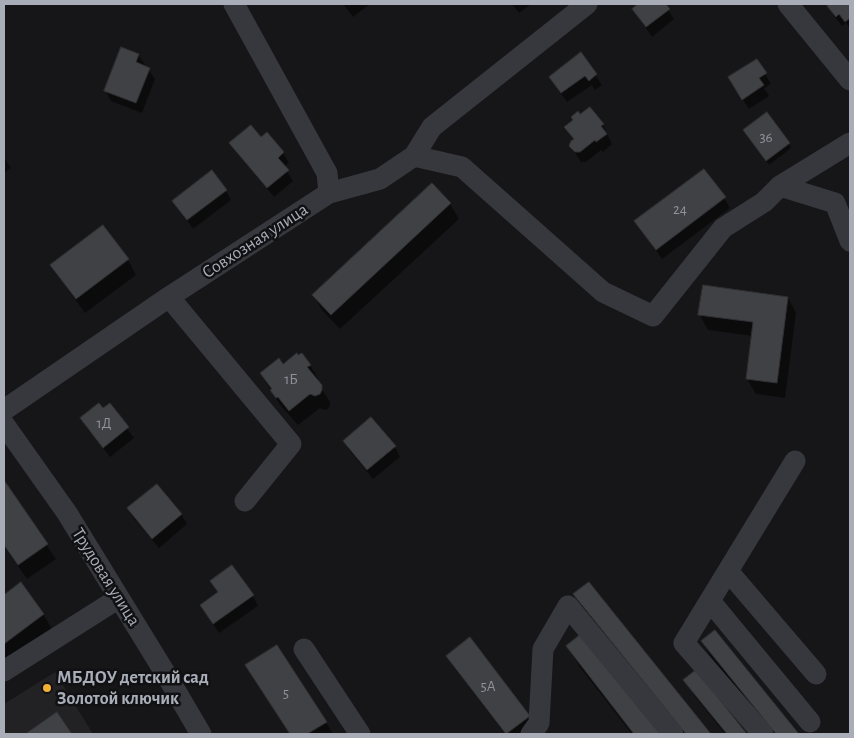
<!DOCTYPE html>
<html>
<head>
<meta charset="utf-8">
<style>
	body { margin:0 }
	#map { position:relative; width:854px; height:738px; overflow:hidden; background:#161618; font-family:"Alegreya Sans",sans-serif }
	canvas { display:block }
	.frame { position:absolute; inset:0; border:5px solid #a8adb8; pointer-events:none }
</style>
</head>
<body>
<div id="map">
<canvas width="854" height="738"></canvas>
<div class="frame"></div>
</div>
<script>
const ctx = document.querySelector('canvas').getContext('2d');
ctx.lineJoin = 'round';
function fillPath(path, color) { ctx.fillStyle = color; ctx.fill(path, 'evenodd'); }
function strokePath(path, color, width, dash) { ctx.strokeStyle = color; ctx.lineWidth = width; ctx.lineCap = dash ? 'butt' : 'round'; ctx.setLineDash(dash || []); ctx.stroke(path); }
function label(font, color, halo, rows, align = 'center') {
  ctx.font = font + ' "Alegreya Sans",sans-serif'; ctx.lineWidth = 5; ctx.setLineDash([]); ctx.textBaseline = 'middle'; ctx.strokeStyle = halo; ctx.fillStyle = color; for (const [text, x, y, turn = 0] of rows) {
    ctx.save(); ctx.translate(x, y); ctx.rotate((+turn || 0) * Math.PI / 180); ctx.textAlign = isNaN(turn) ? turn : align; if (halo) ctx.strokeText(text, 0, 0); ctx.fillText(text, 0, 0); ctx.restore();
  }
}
fillPath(new Path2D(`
	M 55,672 L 93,734 L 4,734 L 4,704 Z`), '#222225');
fillPath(new Path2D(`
	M 343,4 L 370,4 L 353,17 Z
	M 512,4 L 531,4 L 519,13 Z
	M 640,4 L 664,4 L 674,19 L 652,37 L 633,9 Z
	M 831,4 L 850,4 L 850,29 L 846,23 L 842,26 L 834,16 L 828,6 Z
	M 581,54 L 602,85 L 595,90 L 592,85 L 567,102 L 550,78 Z
	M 138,55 L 155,79 L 142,113 L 111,101 L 105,90 Z
	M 757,60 L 771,84 L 764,88 L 769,96 L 749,109 L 735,88 Z
	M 580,116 L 603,125 L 612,144 L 603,152 L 601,150 L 586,162 L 581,162 L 571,146 L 574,140 L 566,127 Z
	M 744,131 L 789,144 L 791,148 L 769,165 Z
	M 261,139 L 283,153 L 289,163 L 284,167 L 293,181 L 274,197 L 237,153 L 231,143 Z
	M 4,157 L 11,168 L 4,173 Z
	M 432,185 L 450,204 L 459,219 L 340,329 L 322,310 L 313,295 Z
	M 226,191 L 231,200 L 193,229 L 174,201 Z
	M 724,198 L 730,208 L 662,259 L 636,221 Z
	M 128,260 L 136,275 L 85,313 L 61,280 L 52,265 Z
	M 788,298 L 796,313 L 785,398 L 756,394 L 747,379 L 753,336 L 708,330 L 700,315 Z
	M 310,365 L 319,380 L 317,381 L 330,402 L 330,405 L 328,409 L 324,410 L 320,408 L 298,425 L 280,405 L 261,374 L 283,366 Z
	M 109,405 L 134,438 L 110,457 L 87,428 L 81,418 L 103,410 Z
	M 344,441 L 395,447 L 400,457 L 373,479 L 350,451 Z
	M 4,482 L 56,559 L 27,579 L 4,546 Z
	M 129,509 L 181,514 L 187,524 L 159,548 L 134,519 Z
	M 589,583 L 709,734 L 683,734 L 586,614 L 575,594 Z
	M 21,584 L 43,614 L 52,629 L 4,665 L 4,597 Z
	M 253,596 L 258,606 L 219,633 L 201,606 Z
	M 715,632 L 798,734 L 774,734 L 711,657 L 702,642 Z
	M 568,646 L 663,734 L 632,734 L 579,666 Z
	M 448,656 L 529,717 L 534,727 L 524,734 L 505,734 L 453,666 Z
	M 696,672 L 746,734 L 725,734 L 694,695 L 685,680 Z
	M 255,681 L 326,722 L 333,734 L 290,734 Z`), '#0007');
const building = new Path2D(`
	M 638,4 L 666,4 L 670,9 L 646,27 L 632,9 Z
	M 829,4 L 850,4 L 850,18 L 845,22 L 839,14 L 836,17 L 827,6 Z
	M 121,47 L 139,54 L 136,62 L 150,68 L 136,103 L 104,91 Z
	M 581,52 L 597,74 L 589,81 L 585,76 L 561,93 L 549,77 Z
	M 757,59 L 767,73 L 759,78 L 764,85 L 742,100 L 728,77 Z
	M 590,107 L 604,124 L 601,126 L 607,134 L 596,142 L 595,140 L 580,152 L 575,152 L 569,146 L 571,141 L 574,139 L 564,127 L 573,120 L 571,117 L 578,111 L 580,114 Z
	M 767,112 L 790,143 L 766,161 L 743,130 Z
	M 251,125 L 261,137 L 267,132 L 284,152 L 278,158 L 289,170 L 267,188 L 229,143 Z
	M 704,169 L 726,197 L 656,250 L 634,221 Z
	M 212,170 L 227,190 L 187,220 L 172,201 Z
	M 432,183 L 451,203 L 331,315 L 312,295 Z
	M 103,225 L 129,259 L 76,299 L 50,265 Z
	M 703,285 L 788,297 L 777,383 L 746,379 L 753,322 L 698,315 Z
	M 297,353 L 298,355 L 302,353 L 311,365 L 307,367 L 322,385 L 322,390 L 320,394 L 315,396 L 310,394 L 289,411 L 278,397 L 276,398 L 270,390 L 272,389 L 260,373 L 279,358 L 283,364 Z
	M 99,403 L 103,408 L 110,403 L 129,427 L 103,448 L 80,418 Z
	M 371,417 L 396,446 L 367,470 L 343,441 Z
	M 4,480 L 48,544 L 18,565 L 4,545 Z
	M 157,484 L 182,514 L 152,539 L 127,508 Z
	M 232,565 L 254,595 L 213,624 L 200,605 L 218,592 L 210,581 Z
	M 21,582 L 44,614 L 4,644 L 4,595 Z
	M 589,582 L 711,734 L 686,734 L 573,594 Z
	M 715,630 L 799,734 L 776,734 L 701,641 Z
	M 585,631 L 664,734 L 634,734 L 566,646 Z
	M 470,637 L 530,716 L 506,734 L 446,656 Z
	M 277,645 L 327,722 L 307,734 L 290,734 L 245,665 Z
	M 696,670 L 747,734 L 727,734 L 683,680 Z
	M 57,712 L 72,734 L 27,734 L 27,733 Z`);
fillPath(building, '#404145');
strokePath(building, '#303034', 1);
strokePath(new Path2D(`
	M 788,4 L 850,80
	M 414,156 L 462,167 L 603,292 L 653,316 L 723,228 L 764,202 L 780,186 L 850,143
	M 780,186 L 835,203 L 850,241
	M 329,193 L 380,179 L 414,156 L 432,127 L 587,4
	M 169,297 L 291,444 L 245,501
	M 4,410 L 169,297 L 329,193 L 327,173 L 234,4
	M 4,424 L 67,513 L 167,676 L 201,734
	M 728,571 L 816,674
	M 710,601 L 810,722
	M 304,649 L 360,734
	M 4,671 L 119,598
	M 531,734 L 539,723 L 543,649 L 568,606 L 673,734
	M 763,734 L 684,643 L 795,461`), '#37383d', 21);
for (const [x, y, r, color] of [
	[47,688,5,"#f2b134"]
]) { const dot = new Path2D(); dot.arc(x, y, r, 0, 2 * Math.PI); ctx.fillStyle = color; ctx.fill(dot); strokePath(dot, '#111113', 2); }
label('15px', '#8e929b', null, [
	["36",766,137],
	["24",680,209],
	["1Б",291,379],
	["1Д",104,423],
	["5А",488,686],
	["5",286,693]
]);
label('18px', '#a8adb8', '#111113', [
	["Совхозная улица",255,241,-33],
	["Трудовая улица",106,577,58]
]);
label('bold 18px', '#a8adb8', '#111113', [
	["МБДОУ детский сад",57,678],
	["Золотой ключик",57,699]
], 'left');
</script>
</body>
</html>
